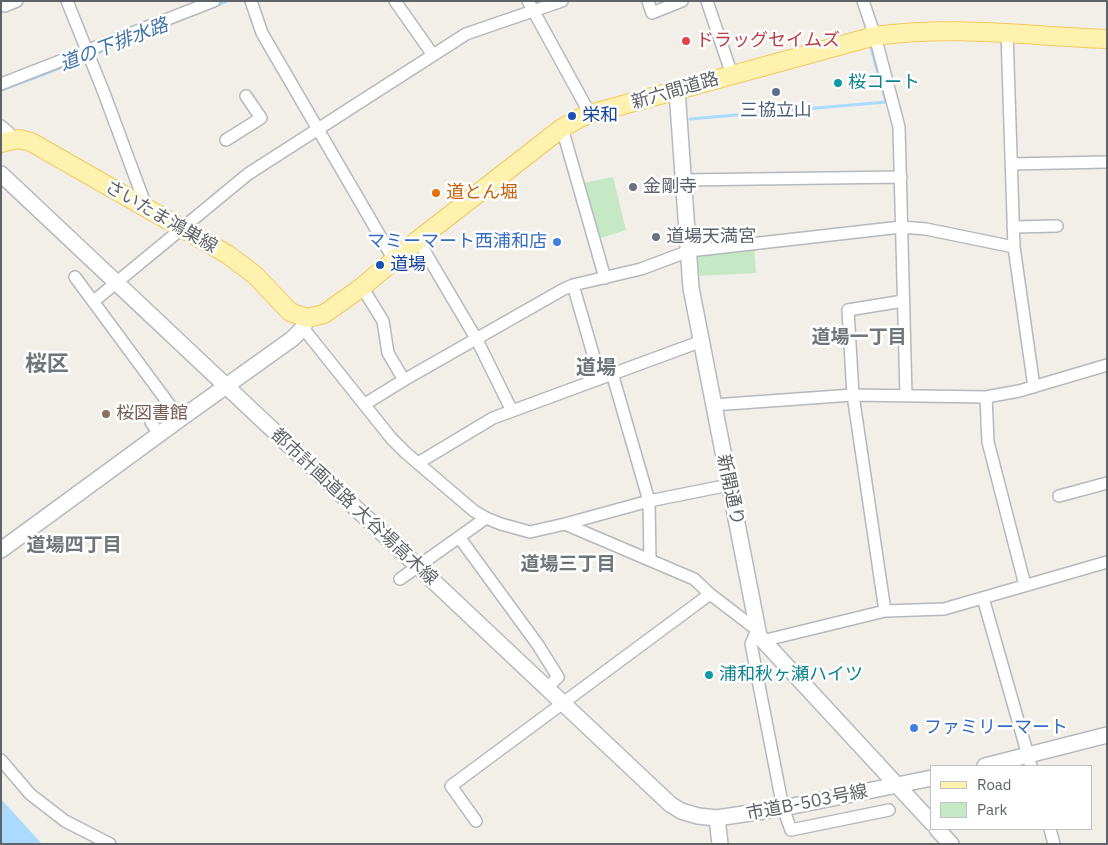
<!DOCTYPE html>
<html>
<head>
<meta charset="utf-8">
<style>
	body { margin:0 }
	#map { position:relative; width:1108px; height:845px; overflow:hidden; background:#f1efe8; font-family:"IBM Plex Sans",sans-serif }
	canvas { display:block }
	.frame { position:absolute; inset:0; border:2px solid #5f6368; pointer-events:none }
	.legend { position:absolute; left:930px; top:765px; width:162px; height:65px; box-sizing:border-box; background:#fff; border:1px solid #bfc1c3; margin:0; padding:6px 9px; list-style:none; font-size:15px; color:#5f6368 }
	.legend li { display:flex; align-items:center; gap:10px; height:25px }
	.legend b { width:25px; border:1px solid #bfc1c3 }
</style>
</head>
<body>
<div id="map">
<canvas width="1108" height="845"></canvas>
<div class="frame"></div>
<ul class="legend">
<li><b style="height:6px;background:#fff2af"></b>Road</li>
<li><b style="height:14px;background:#c5e8c5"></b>Park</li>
</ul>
</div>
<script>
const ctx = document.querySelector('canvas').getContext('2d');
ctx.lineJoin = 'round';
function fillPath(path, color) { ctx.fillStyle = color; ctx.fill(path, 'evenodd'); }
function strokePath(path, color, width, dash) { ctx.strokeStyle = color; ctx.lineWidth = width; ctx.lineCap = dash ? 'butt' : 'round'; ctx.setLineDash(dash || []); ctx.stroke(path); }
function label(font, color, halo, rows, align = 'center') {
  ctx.font = font + ' "IBM Plex Sans","Noto Sans JP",sans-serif'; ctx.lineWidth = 5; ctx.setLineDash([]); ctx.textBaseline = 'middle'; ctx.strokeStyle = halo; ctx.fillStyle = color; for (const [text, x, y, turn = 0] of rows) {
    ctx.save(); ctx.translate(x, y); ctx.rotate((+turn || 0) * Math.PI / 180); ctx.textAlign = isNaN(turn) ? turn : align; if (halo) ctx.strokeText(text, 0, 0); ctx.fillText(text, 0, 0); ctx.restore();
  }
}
fillPath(new Path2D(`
	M 613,177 L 626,230 L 598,239 L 583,183 Z
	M 754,247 L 756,273 L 695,276 L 694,258 L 700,252 Z`), '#c5e8c5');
fillPath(new Path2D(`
	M 1,799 L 42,844 L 1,844 Z`), '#aadaff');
strokePath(new Path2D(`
	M 214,7 L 227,1
	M 1,90 L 42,75 L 136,37
	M 690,119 L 886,102 L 870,44`), '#aadaff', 3);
const street = new Path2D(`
	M 67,1 L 104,93 L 147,209
	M 251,1 L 262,33 L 394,260
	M 395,1 L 433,55
	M 528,1 L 590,114
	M 648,1 L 652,13 L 682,1
	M 707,1 L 732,75
	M 863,1 L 875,36 L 899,127 L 906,396
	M 5,6 L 17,1
	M 1007,33 L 1014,247 L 1034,387
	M 1,84 L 214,1
	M 1,126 L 9,133 L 11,140
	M 562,128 L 605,278
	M 226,140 L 261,118 L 246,96
	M 1011,164 L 1107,162
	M 683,180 L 901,177
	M 1013,227 L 1057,226
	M 418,240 L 477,340 L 512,411
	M 75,277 L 180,419
	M 573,285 L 600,378
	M 362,287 L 383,321 L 388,353 L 404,380
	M 94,301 L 248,174 L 466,34 L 562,1
	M 303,328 L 391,438 L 406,453 L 474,511 L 486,518 L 501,524 L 530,532 L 565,524 L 694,579 L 710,594 L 757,630 L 751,644 L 783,808 L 791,830 L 889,810
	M 612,373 L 649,501 L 650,560
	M 986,397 L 988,442 L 1025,585
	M 365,404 L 404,380 L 562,290 L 573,285 L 641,269 L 689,251 L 901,227 L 926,229 L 1014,247
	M 713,405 L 853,395 L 986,397 L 1019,391 L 1107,365
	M 151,422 L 159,434
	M 418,463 L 493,418 L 702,341
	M 1059,496 L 1107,483
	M 565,524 L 649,501 L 729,485
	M 459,537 L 538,645 L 558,677 L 547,688
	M 400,579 L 486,518
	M 983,598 L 1031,766
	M 885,611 L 853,395 L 848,310 L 903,301
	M 762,641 L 885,611 L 944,609 L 1107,562
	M 1,760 L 30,794 L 65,821 L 110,844
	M 476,821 L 451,786 L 710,594
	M 1050,829 L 1054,844`);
const secondary = new Path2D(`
	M 677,90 L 691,288 L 759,636 L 932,823
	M 1,174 L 670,804 L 681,811 L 698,816 L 717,818 L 783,808 L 932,778
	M 1,550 L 180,419 L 292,339 L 303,328 L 307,318
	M 985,766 L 1107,735
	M 717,818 L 720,844
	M 937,829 L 951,844`);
const primary = new Path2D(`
	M 1,143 L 19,139 L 31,142 L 227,254 L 255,275 L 290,312 L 307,318 L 324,314 L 362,287 L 418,240 L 562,128 L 580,118 L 590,114 L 875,36 C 952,25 1029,36 1107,39`);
strokePath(street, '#b5b8bc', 14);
strokePath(secondary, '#b6babf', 18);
strokePath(primary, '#f2c960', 20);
strokePath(street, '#fff', 11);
strokePath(secondary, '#fff', 15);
strokePath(primary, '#fff2af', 18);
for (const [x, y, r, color] of [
	[686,41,5,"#e0444e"],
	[838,83,5,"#0f9aa8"],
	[776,92,5,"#5c6f8a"],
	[572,116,5,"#1a4fb4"],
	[633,187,5,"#6b7280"],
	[436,193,5,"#e8710a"],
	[656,237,5,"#6b7280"],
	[557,242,5,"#3f7fe0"],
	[380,265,5,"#1a4fb4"],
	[106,414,5,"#8d6e63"],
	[709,675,5,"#0f9aa8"],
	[914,728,5,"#3f7fe0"]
]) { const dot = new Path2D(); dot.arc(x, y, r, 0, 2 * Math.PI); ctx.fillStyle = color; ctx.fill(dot); strokePath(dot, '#fff', 2); }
label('18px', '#be3a42', '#fff', [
	["ドラッグセイムズ",696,41]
], 'left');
label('18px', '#0d838f', '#fff', [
	["桜コート",848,83],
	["浦和秋ヶ瀬ハイツ",719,675]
], 'left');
label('18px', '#5f6368', '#fff', [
	["新六間道路",675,91,-16],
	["さいたま鴻巣線",161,217,30],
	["新開通り",730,490,78],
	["都市計画道路 大谷場高木線",354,507,43],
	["市道B-503号線",807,803,-11]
]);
label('18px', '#4e5e75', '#fff', [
	["三協立山",776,111]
]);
label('18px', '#164399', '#fff', [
	["栄和",582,116],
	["道場",390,265]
], 'left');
label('18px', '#5b616d', '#fff', [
	["金剛寺",643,187],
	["道場天満宮",666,237]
], 'left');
label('18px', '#c56008', '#fff', [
	["道とん堀",446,193]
], 'left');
label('18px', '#366cbe', '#fff', [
	["マミーマート西浦和店",547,242],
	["ファミリーマート",924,728,"left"]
], 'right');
label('18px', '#785e54', '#fff', [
	["桜図書館",116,414]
], 'left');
label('italic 19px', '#4174aa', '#fff', [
	["道の下排水路",114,45,-21]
]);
label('bold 19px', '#70757a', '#fff', [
	["道場一丁目",859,338],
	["道場四丁目",74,546],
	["道場三丁目",568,565]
]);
label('bold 20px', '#70757a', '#fff', [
	["道場",596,368]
]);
label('bold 22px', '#70757a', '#fff', [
	["桜区",47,365]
]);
</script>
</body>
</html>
